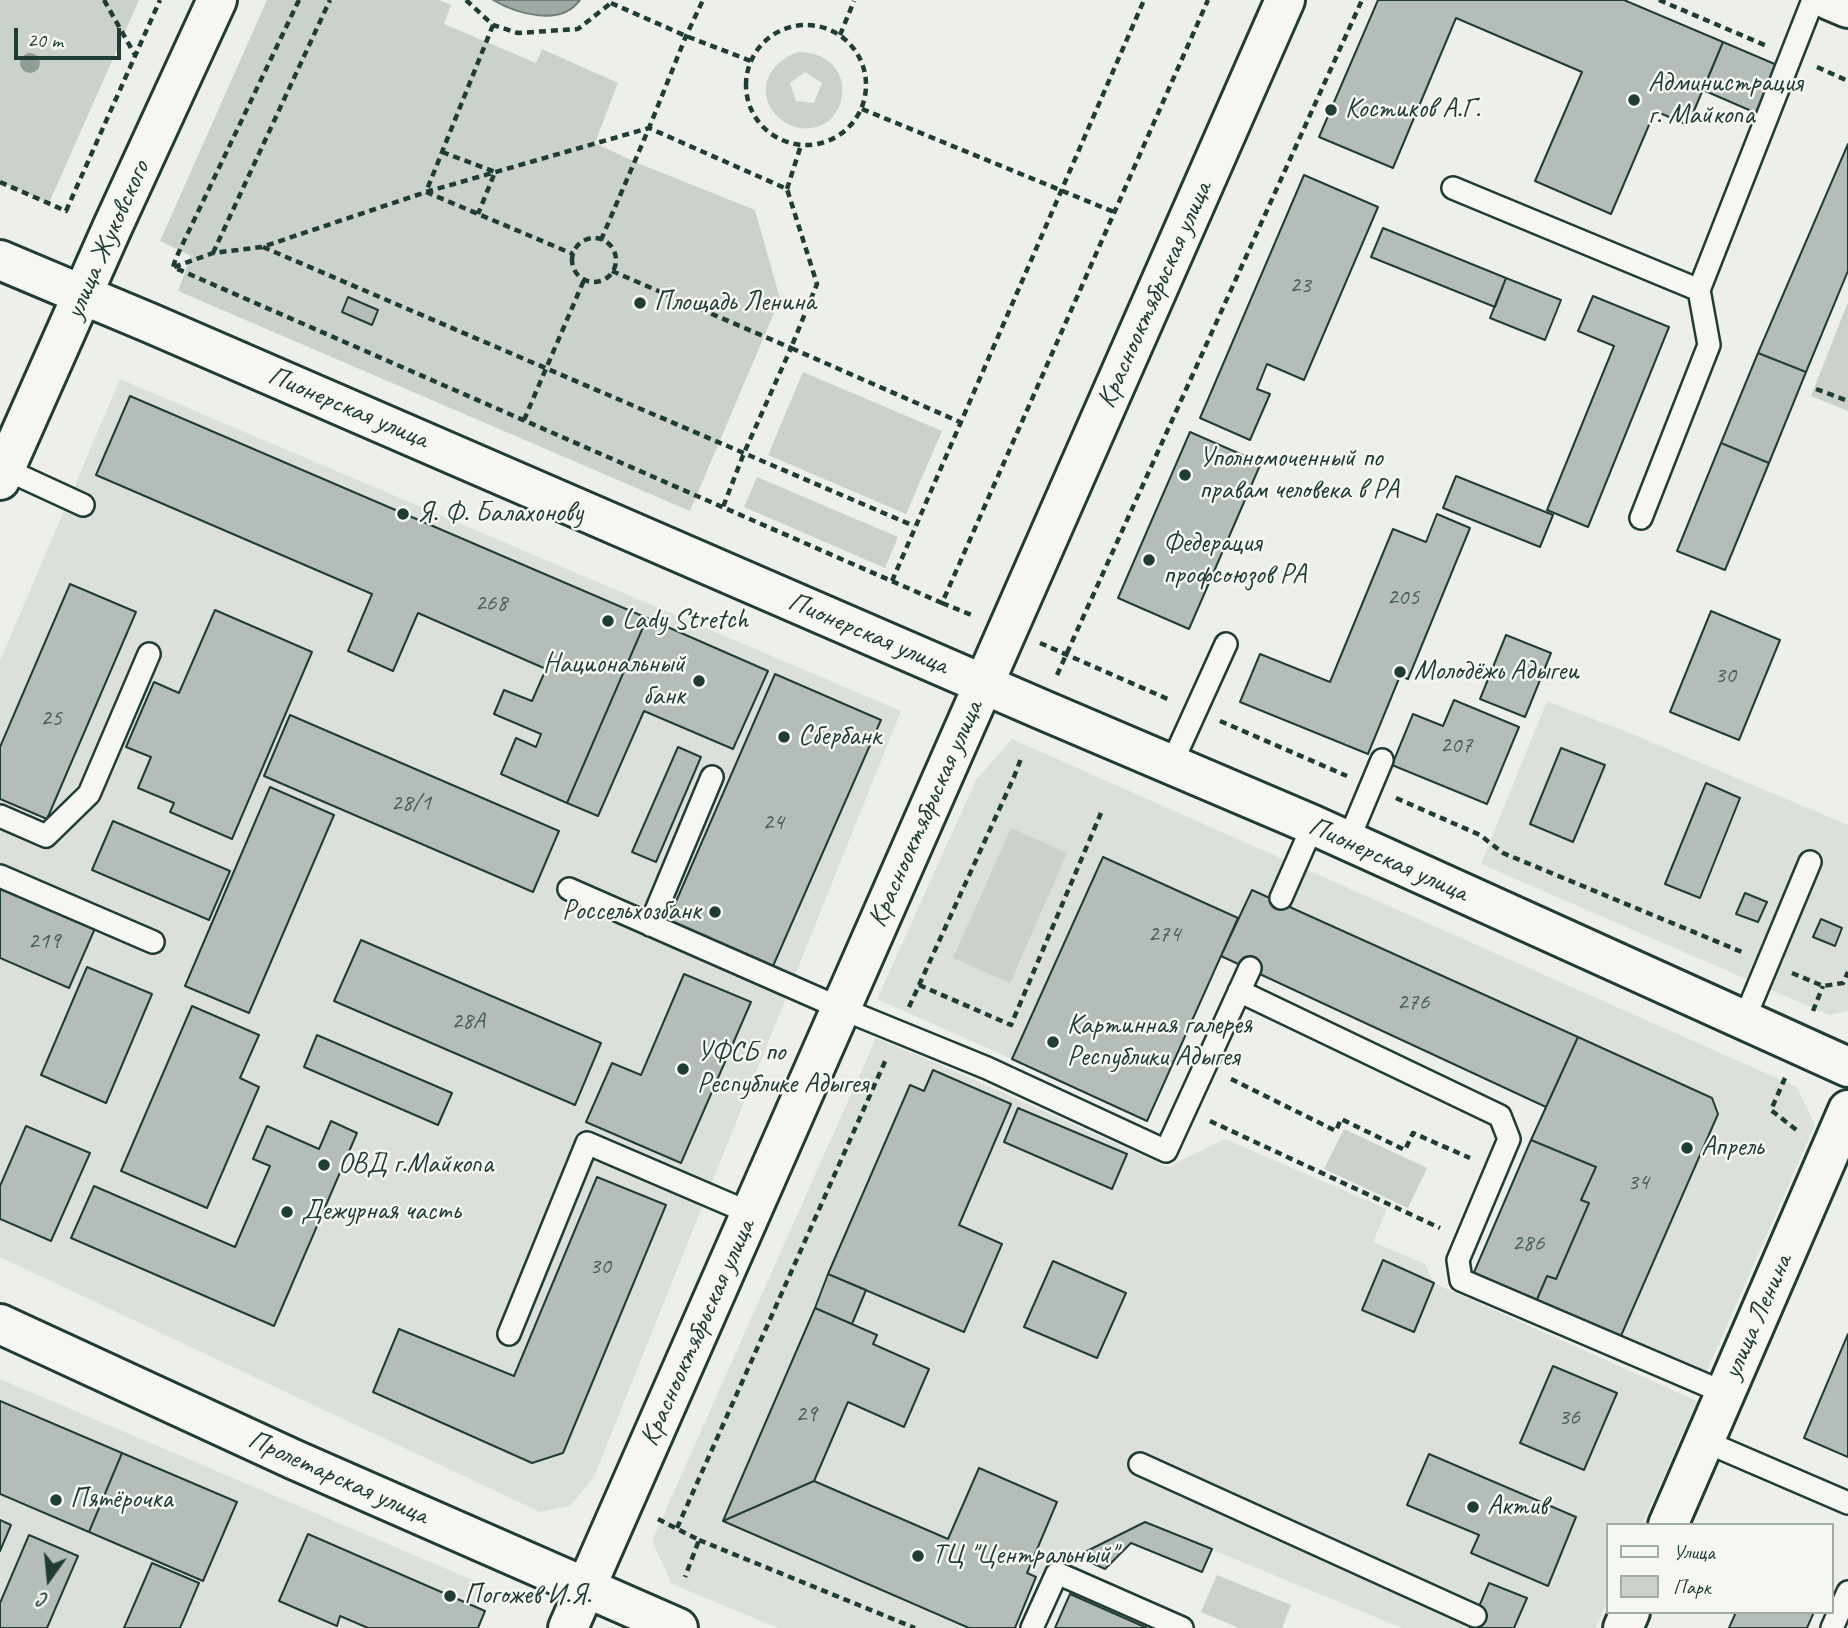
<!DOCTYPE html>
<html>
<head>
<meta charset="utf-8">
<style>
	body { margin:0 }
	#map { position:relative; width:1848px; height:1628px; overflow:hidden; background:#edefea; font-family:Caveat,sans-serif }
	canvas { display:block }
	.legend { position:absolute; left:1606px; top:1523px; width:228px; height:91px; box-sizing:border-box; background:#f6f6f2; border:2px solid #a0aca6; margin:0; padding:9px 12px; list-style:none; font-size:21px; color:#1f3d34 }
	.legend li { display:flex; align-items:center; gap:14px; height:35px }
	.legend b { width:35px; border:2px solid #a0aca6 }
	.north { position:absolute; left:14px; top:1544px; width:70px; height:70px; -webkit-text-stroke:5px #f6f6f2; paint-order:stroke; rotate:195deg; font-size:19px; font-weight:700; line-height:28px; text-align:center; color:#1f3d34 }
	.north::after { content:''; display:block; margin:auto; width:24px; height:32px; background:#1f3d34; clip-path:polygon(50% 0,100% 100%,50% 72%,0 100%) }
	.scale { position:absolute; left:14px; top:28px; width:107px; height:32px; box-sizing:border-box; border:4px solid #1f3d34; border-top:0; padding-left:9px; font-size:21px; line-height:24px; white-space:nowrap; color:#1f3d34; -webkit-text-stroke:5px #f6f6f2; paint-order:stroke }
</style>
</head>
<body>
<div id="map">
<canvas width="1848" height="1628"></canvas>
<ul class="legend">
<li><b style="height:9px;background:#f6f6f2"></b>Улица</li>
<li><b style="height:19px;background:#cbd2cc"></b>Парк</li>
</ul>
<div class="north">С</div>
<div class="scale">20 m</div>
</div>
<script>
const ctx = document.querySelector('canvas').getContext('2d');
ctx.lineJoin = 'round';
function fillPath(path, color) { ctx.fillStyle = color; ctx.fill(path, 'evenodd'); }
function strokePath(path, color, width, dash) { ctx.strokeStyle = color; ctx.lineWidth = width; ctx.lineCap = dash ? 'butt' : 'round'; ctx.setLineDash(dash || []); ctx.stroke(path); }
function label(font, color, halo, rows, align = 'center') {
  ctx.font = font + ' Caveat,sans-serif'; ctx.lineWidth = 5; ctx.setLineDash([]); ctx.textBaseline = 'middle'; ctx.strokeStyle = halo; ctx.fillStyle = color; for (const [text, x, y, turn = 0] of rows) {
    ctx.save(); ctx.translate(x, y); ctx.rotate((+turn || 0) * Math.PI / 180); ctx.textAlign = isNaN(turn) ? turn : align; if (halo) ctx.strokeText(text, 0, 0); ctx.fillText(text, 0, 0); ctx.restore();
  }
}
fillPath(new Path2D(`
	M 120,379 L 901,711 L 594,1477 L 570,1506 L 540,1512 L 0,1257 L 0,661 Z
	M 1547,701 L 1637,736 L 1848,825 L 1848,1011 L 1829,1015 L 1481,864 Z
	M 1012,739 L 1797,1087 L 1815,1125 L 1706,1373 L 1620,1338 L 1718,1115 L 1712,1098 L 1579,1038 L 1546,1107 L 1221,956 L 1238,918 L 1103,858 L 1012,1059 L 877,999 L 976,780 Z
	M 876,1038 L 957,1072 L 1168,1167 L 1225,1139 L 1387,1209 L 1373,1242 L 1425,1264 L 1434,1283 L 1697,1401 L 1642,1525 L 1608,1525 L 1608,1600 L 1596,1628 L 1402,1628 L 1145,1522 L 1036,1577 L 1015,1628 L 778,1628 L 672,1584 L 652,1541 Z
	M 0,1379 L 487,1586 L 469,1628 L 0,1628 Z`), '#dce0db');
fillPath(new Path2D(`
	M 0,0 L 139,0 L 49,203 L 0,182 Z
	M 267,0 L 439,0 L 451,5 L 444,24 L 536,63 L 542,49 L 618,83 L 595,143 L 635,162 L 755,210 L 780,299 L 690,511 L 178,291 L 191,256 L 160,241 Z
	M 798,52 C 863,53 851,135 800,128 C 791,126 782,122 776,115 C 754,90 770,62 798,52 ZM 805,72 L 822,83 L 814,103 L 796,101 L 790,83 Z
	M 1848,302 L 1848,411 L 1811,396 Z
	M 803,372 L 942,431 L 906,514 L 768,455 Z
	M 757,477 L 898,537 L 885,568 L 744,507 Z
	M 1011,828 L 1067,853 L 1010,983 L 953,958 Z
	M 1344,1129 L 1427,1168 L 1408,1208 L 1324,1169 Z
	M 1217,1575 L 1291,1605 L 1282,1628 L 1239,1628 L 1201,1612 Z`), '#cbd2cc');
const water = new Path2D(`
	M 493,0 L 580,0 C 561,27 517,14 493,0 Z`);
fillPath(water, '#9faaa4');
strokePath(water, '#6c7e77', 2);
const building = new Path2D(`
	M 1378,0 L 1624,0 L 1723,42 L 1688,125 L 1655,111 L 1611,214 L 1535,181 L 1582,72 L 1456,18 L 1393,168 L 1319,137 Z
	M 1723,42 L 1777,65 L 1756,113 L 1703,90 Z
	M 1848,144 L 1848,271 L 1806,372 L 1758,353 Z
	M 1304,175 L 1378,207 L 1304,380 L 1267,364 L 1257,389 L 1270,394 L 1250,440 L 1200,418 Z
	M 1383,228 L 1506,278 L 1495,307 L 1371,257 Z
	M 1506,278 L 1561,300 L 1545,340 L 1490,318 Z
	M 1593,296 L 1669,327 L 1588,527 L 1547,510 L 1614,346 L 1578,331 Z
	M 348,297 L 378,310 L 372,325 L 342,312 Z
	M 1758,353 L 1806,372 L 1769,463 L 1721,443 Z
	M 130,396 L 647,618 L 567,803 L 501,774 L 516,738 L 536,747 L 541,734 L 494,714 L 504,690 L 532,701 L 546,669 L 418,613 L 393,671 L 348,651 L 372,594 L 96,475 Z
	M 1190,432 L 1261,463 L 1189,629 L 1118,598 Z
	M 1721,443 L 1769,463 L 1725,570 L 1677,551 Z
	M 1456,476 L 1553,515 L 1540,547 L 1443,508 Z
	M 1437,514 L 1470,528 L 1408,679 L 1400,676 L 1368,754 L 1240,702 L 1260,654 L 1330,682 L 1393,529 L 1426,542 Z
	M 70,584 L 136,612 L 47,819 L 0,799 L 0,747 Z
	M 215,610 L 312,652 L 232,839 L 170,812 L 174,803 L 138,788 L 151,757 L 126,747 L 154,682 L 179,693 Z
	M 1711,611 L 1780,640 L 1739,740 L 1670,712 Z
	M 647,618 L 768,671 L 733,749 L 644,711 L 598,816 L 567,803 Z
	M 1506,635 L 1551,653 L 1525,717 L 1480,699 Z
	M 775,674 L 881,720 L 773,966 L 668,920 Z
	M 1454,700 L 1519,727 L 1487,804 L 1392,765 L 1413,714 L 1443,726 Z
	M 290,715 L 559,831 L 533,892 L 264,776 Z
	M 678,747 L 701,757 L 656,862 L 632,852 Z
	M 1561,748 L 1605,765 L 1573,842 L 1530,824 Z
	M 1706,783 L 1740,798 L 1700,898 L 1665,884 Z
	M 270,787 L 334,815 L 249,1013 L 185,986 Z
	M 113,821 L 230,871 L 209,920 L 92,870 Z
	M 1103,857 L 1238,918 L 1147,1121 L 1012,1059 Z
	M 0,885 L 96,926 L 69,988 L 0,958 Z
	M 1252,890 L 1578,1037 L 1546,1107 L 1221,956 Z
	M 1745,893 L 1767,902 L 1758,922 L 1736,914 Z
	M 1821,919 L 1842,928 L 1835,946 L 1813,937 Z
	M 361,940 L 601,1043 L 575,1105 L 334,1001 Z
	M 87,967 L 152,994 L 106,1103 L 41,1075 Z
	M 684,974 L 751,1002 L 681,1163 L 586,1122 L 612,1063 L 641,1075 Z
	M 192,1006 L 259,1035 L 240,1078 L 259,1087 L 207,1208 L 121,1171 Z
	M 317,1035 L 452,1093 L 438,1125 L 304,1067 Z
	M 1578,1037 L 1712,1098 L 1718,1114 L 1620,1338 L 1535,1304 L 1547,1276 L 1556,1279 L 1589,1203 L 1581,1200 L 1596,1167 L 1531,1140 Z
	M 933,1070 L 1011,1104 L 959,1225 L 1002,1244 L 964,1332 L 828,1274 L 910,1085 L 924,1091 Z
	M 1018,1108 L 1127,1154 L 1112,1189 L 1004,1142 Z
	M 331,1121 L 357,1133 L 274,1326 L 71,1238 L 94,1186 L 235,1247 L 270,1166 L 253,1159 L 267,1126 L 319,1149 Z
	M 26,1126 L 90,1153 L 51,1241 L 0,1219 L 0,1186 Z
	M 1531,1140 L 1596,1167 L 1581,1200 L 1589,1203 L 1556,1279 L 1547,1276 L 1535,1304 L 1472,1277 Z
	M 597,1177 L 666,1205 L 563,1453 L 532,1463 L 373,1392 L 399,1329 L 514,1376 Z
	M 1383,1260 L 1434,1283 L 1414,1332 L 1362,1310 Z
	M 1053,1261 L 1126,1293 L 1097,1358 L 1024,1327 Z
	M 828,1274 L 866,1290 L 852,1324 L 815,1308 Z
	M 815,1308 L 877,1335 L 873,1344 L 929,1369 L 904,1427 L 848,1402 L 814,1481 L 723,1521 Z
	M 1848,1334 L 1848,1457 L 1804,1438 Z
	M 1553,1366 L 1617,1393 L 1584,1470 L 1520,1443 Z
	M 0,1401 L 122,1453 L 89,1532 L 0,1494 Z
	M 122,1453 L 237,1502 L 203,1581 L 89,1532 Z
	M 1429,1454 L 1576,1517 L 1548,1586 L 1471,1553 L 1479,1535 L 1407,1505 Z
	M 979,1468 L 1057,1502 L 1027,1573 L 1036,1577 L 1015,1628 L 969,1628 L 723,1521 L 814,1481 L 948,1539 Z
	M 0,1520 L 11,1525 L 0,1551 Z
	M 1145,1522 L 1212,1549 L 1202,1572 L 1131,1543 L 1105,1569 L 1077,1556 Z
	M 308,1534 L 485,1611 L 478,1628 L 368,1628 L 340,1616 L 337,1626 L 279,1601 Z
	M 29,1535 L 78,1556 L 47,1628 L 0,1628 L 0,1603 Z
	M 152,1563 L 199,1583 L 180,1628 L 124,1628 Z
	M 1489,1583 L 1527,1598 L 1514,1628 L 1470,1628 Z
	M 1070,1594 L 1147,1628 L 1055,1628 Z
	M 1736,1612 L 1814,1612 L 1807,1628 L 1729,1628 Z`);
fillPath(building, '#b4bdb8');
strokePath(building, '#1f3d34', 2);
const lane = new Path2D(`
	M 1453,188 L 1699,290
	M 5,469 L 83,505
	M 1641,518 L 1709,345 L 1699,290 L 1813,0
	M 1171,765 L 1226,644
	M 0,816 L 46,836 L 89,794 L 149,654
	M 1348,841 L 1382,760
	M 0,876 L 153,942
	M 569,889 L 840,1008 L 987,1068 L 1166,1151 L 1250,968
	M 1281,898 L 1313,825
	M 650,925 L 712,777
	M 1239,991 L 1500,1116 L 1509,1139 L 1458,1260 L 1461,1280 L 1725,1393
	M 1744,1020 L 1810,862
	M 509,1334 L 587,1143 L 750,1213
	M 1704,1441 L 1848,1503
	M 1140,1464 L 1475,1616
	M 1032,1628 L 1057,1573 L 1182,1628
	M 1832,1628 L 1848,1592`);
const street = new Path2D(`
	M 0,260 L 83,295`);
const secondary = new Path2D(`
	M 1829,0 L 1848,8
	M 83,295 L 150,323 L 1043,710 L 1313,825 L 1848,1067
	M 0,480 L 112,228 L 217,0
	M 0,1324 L 295,1460 L 678,1628
	M 1668,1525 L 1848,1110
	M 568,1628 L 1285,0
	M 1623,1628 L 1630,1612`);
strokePath(lane, '#1f3d34', 26);
strokePath(street, '#1f3d34', 44);
strokePath(secondary, '#1f3d34', 44);
strokePath(new Path2D(`
	M 104,0 L 135,55
	M 299,0 L 176,258 L 173,267 L 942,603 L 1208,0
	M 466,0 L 493,25 L 518,33 L 578,29 L 611,3
	M 1659,0 L 1767,46
	M 611,3 L 686,36 L 751,61
	M746 85a60 60 0 1 1 120 0a60 60 0 1 1-120 0Z
	M 493,25 L 426,192 L 573,254
	M 840,35 L 854,1
	M 1817,67 L 1848,81
	M 862,109 L 1114,212
	M 442,152 L 495,172 L 478,214
	M 0,182 L 66,211 L 160,0
	M 787,189 L 801,145
	M572 260a22 22 0 1 1 44 0a22 22 0 1 1-44 0Z
	M 601,240 L 649,128 L 686,36 L 703,0
	M 263,247 L 914,526
	M 213,253 L 330,0
	M 174,267 L 213,253 L 262,247 L 426,192 L 649,128 L 787,189 L 817,284 L 791,348 L 960,422
	M 612,271 L 791,348 L 744,453 L 723,507
	M 1816,389 L 1848,401
	M 524,420 L 584,280
	M 892,581 L 1144,0
	M 942,603 L 974,616
	M 1040,643 L 1170,700
	M 1057,675 L 1362,0
	M 1220,721 L 1347,776
	M 1396,798 L 1480,835 L 1503,853 L 1742,952
	M 1792,973 L 1823,986 L 1843,983 L 1848,972
	M 919,985 L 1011,1025 L 1101,813
	M 909,1007 L 1014,777 L 1022,756
	M 1813,1011 L 1823,986
	M 1785,1078 L 1771,1110 L 1799,1132
	M 1231,1079 L 1336,1131 L 1341,1119 L 1405,1150 L 1413,1133 L 1470,1158
	M 1210,1121 L 1440,1228
	M 658,1519 L 699,1540 L 685,1577
	M 677,1528 L 887,1057
	M 699,1540 L 915,1628`), '#1f3d34', 4.5, [7, 5]);
strokePath(lane, '#f6f6f2', 21);
strokePath(street, '#f6f6f2', 38);
strokePath(secondary, '#f6f6f2', 38);
ctx.fillStyle = '#8e9e96';
for (const [x, y] of [
	[30,63]
]) { ctx.beginPath(); ctx.arc(x, y, 10, 0, 2 * Math.PI); ctx.fill(); }
for (const [x, y, r, color] of [
	[1634,100,7,"#1f3d34"],
	[1331,110,7,"#1f3d34"],
	[640,303,7,"#1f3d34"],
	[1185,475,7,"#1f3d34"],
	[403,514,7,"#1f3d34"],
	[1149,560,7,"#1f3d34"],
	[608,621,7,"#1f3d34"],
	[1400,672,7,"#1f3d34"],
	[699,681,7,"#1f3d34"],
	[784,737,7,"#1f3d34"],
	[715,912,7,"#1f3d34"],
	[1053,1042,7,"#1f3d34"],
	[683,1069,7,"#1f3d34"],
	[1687,1148,7,"#1f3d34"],
	[324,1165,7,"#1f3d34"],
	[287,1212,7,"#1f3d34"],
	[56,1500,7,"#1f3d34"],
	[1473,1507,7,"#1f3d34"],
	[918,1556,7,"#1f3d34"],
	[450,1596,7,"#1f3d34"]
]) { const dot = new Path2D(); dot.arc(x, y, r, 0, 2 * Math.PI); ctx.fillStyle = color; ctx.fill(dot); strokePath(dot, '#f6f6f2', 2.5); }
label('24px', '#445d55', null, [
	["23",1300,286],
	["205",1403,598],
	["268",491,604],
	["30",1725,676],
	["25",51,719],
	["207",1456,746],
	["28/1",411,804],
	["24",773,823],
	["274",1164,935],
	["219",44,942],
	["276",1413,1003],
	["28А",468,1022],
	["34",1638,1183],
	["286",1528,1244],
	["30",600,1267],
	["29",806,1415],
	["36",1569,1418]
]);
label('28px', '#1f3d34', '#f6f6f2', [
	["Администрация",1648,84],
	["г. Майкопа",1648,116],
	["Костиков А.Г.",1345,110],
	["Площадь Ленина",654,303],
	["Уполномоченный по",1199,459],
	["правам человека в РА",1199,491],
	["Я. Ф. Балахонову",417,514],
	["Федерация",1163,544],
	["профсоюзов РА",1163,576],
	["Lady Stretch",622,621],
	["Национальный",685,665,"right"],
	["банк",685,697,"right"],
	["Молодёжь Адыгеи",1414,672],
	["Сбербанк",798,737],
	["Россельхозбанк",701,912,"right"],
	["Картинная галерея",1067,1026],
	["Республики Адыгея",1067,1058],
	["УФСБ по",697,1053],
	["Республике Адыгея",697,1085],
	["Апрель",1701,1148],
	["ОВД г.Майкопа",338,1165],
	["Дежурная часть",301,1212],
	["Пятёрочка",70,1500],
	["Актив",1487,1507],
	["ТЦ \"Центральный\"",932,1556],
	["Погожев И.Я.",464,1596]
], 'left');
label('28px', '#1f3d34', '#f6f6f2', [
	["улица Жуковского",108,240,-66],
	["Краснооктябрьская улица",1155,295,-66],
	["Пионерская улица",348,408,23],
	["Пионерская улица",868,634,23],
	["Краснооктябрьская улица",926,814,-66],
	["Пионерская улица",1388,860,24],
	["улица Ленина",1758,1317,-66],
	["Краснооктябрьская улица",698,1333,-66],
	["Пролетарская улица",338,1478,24]
]);
</script>
</body>
</html>
